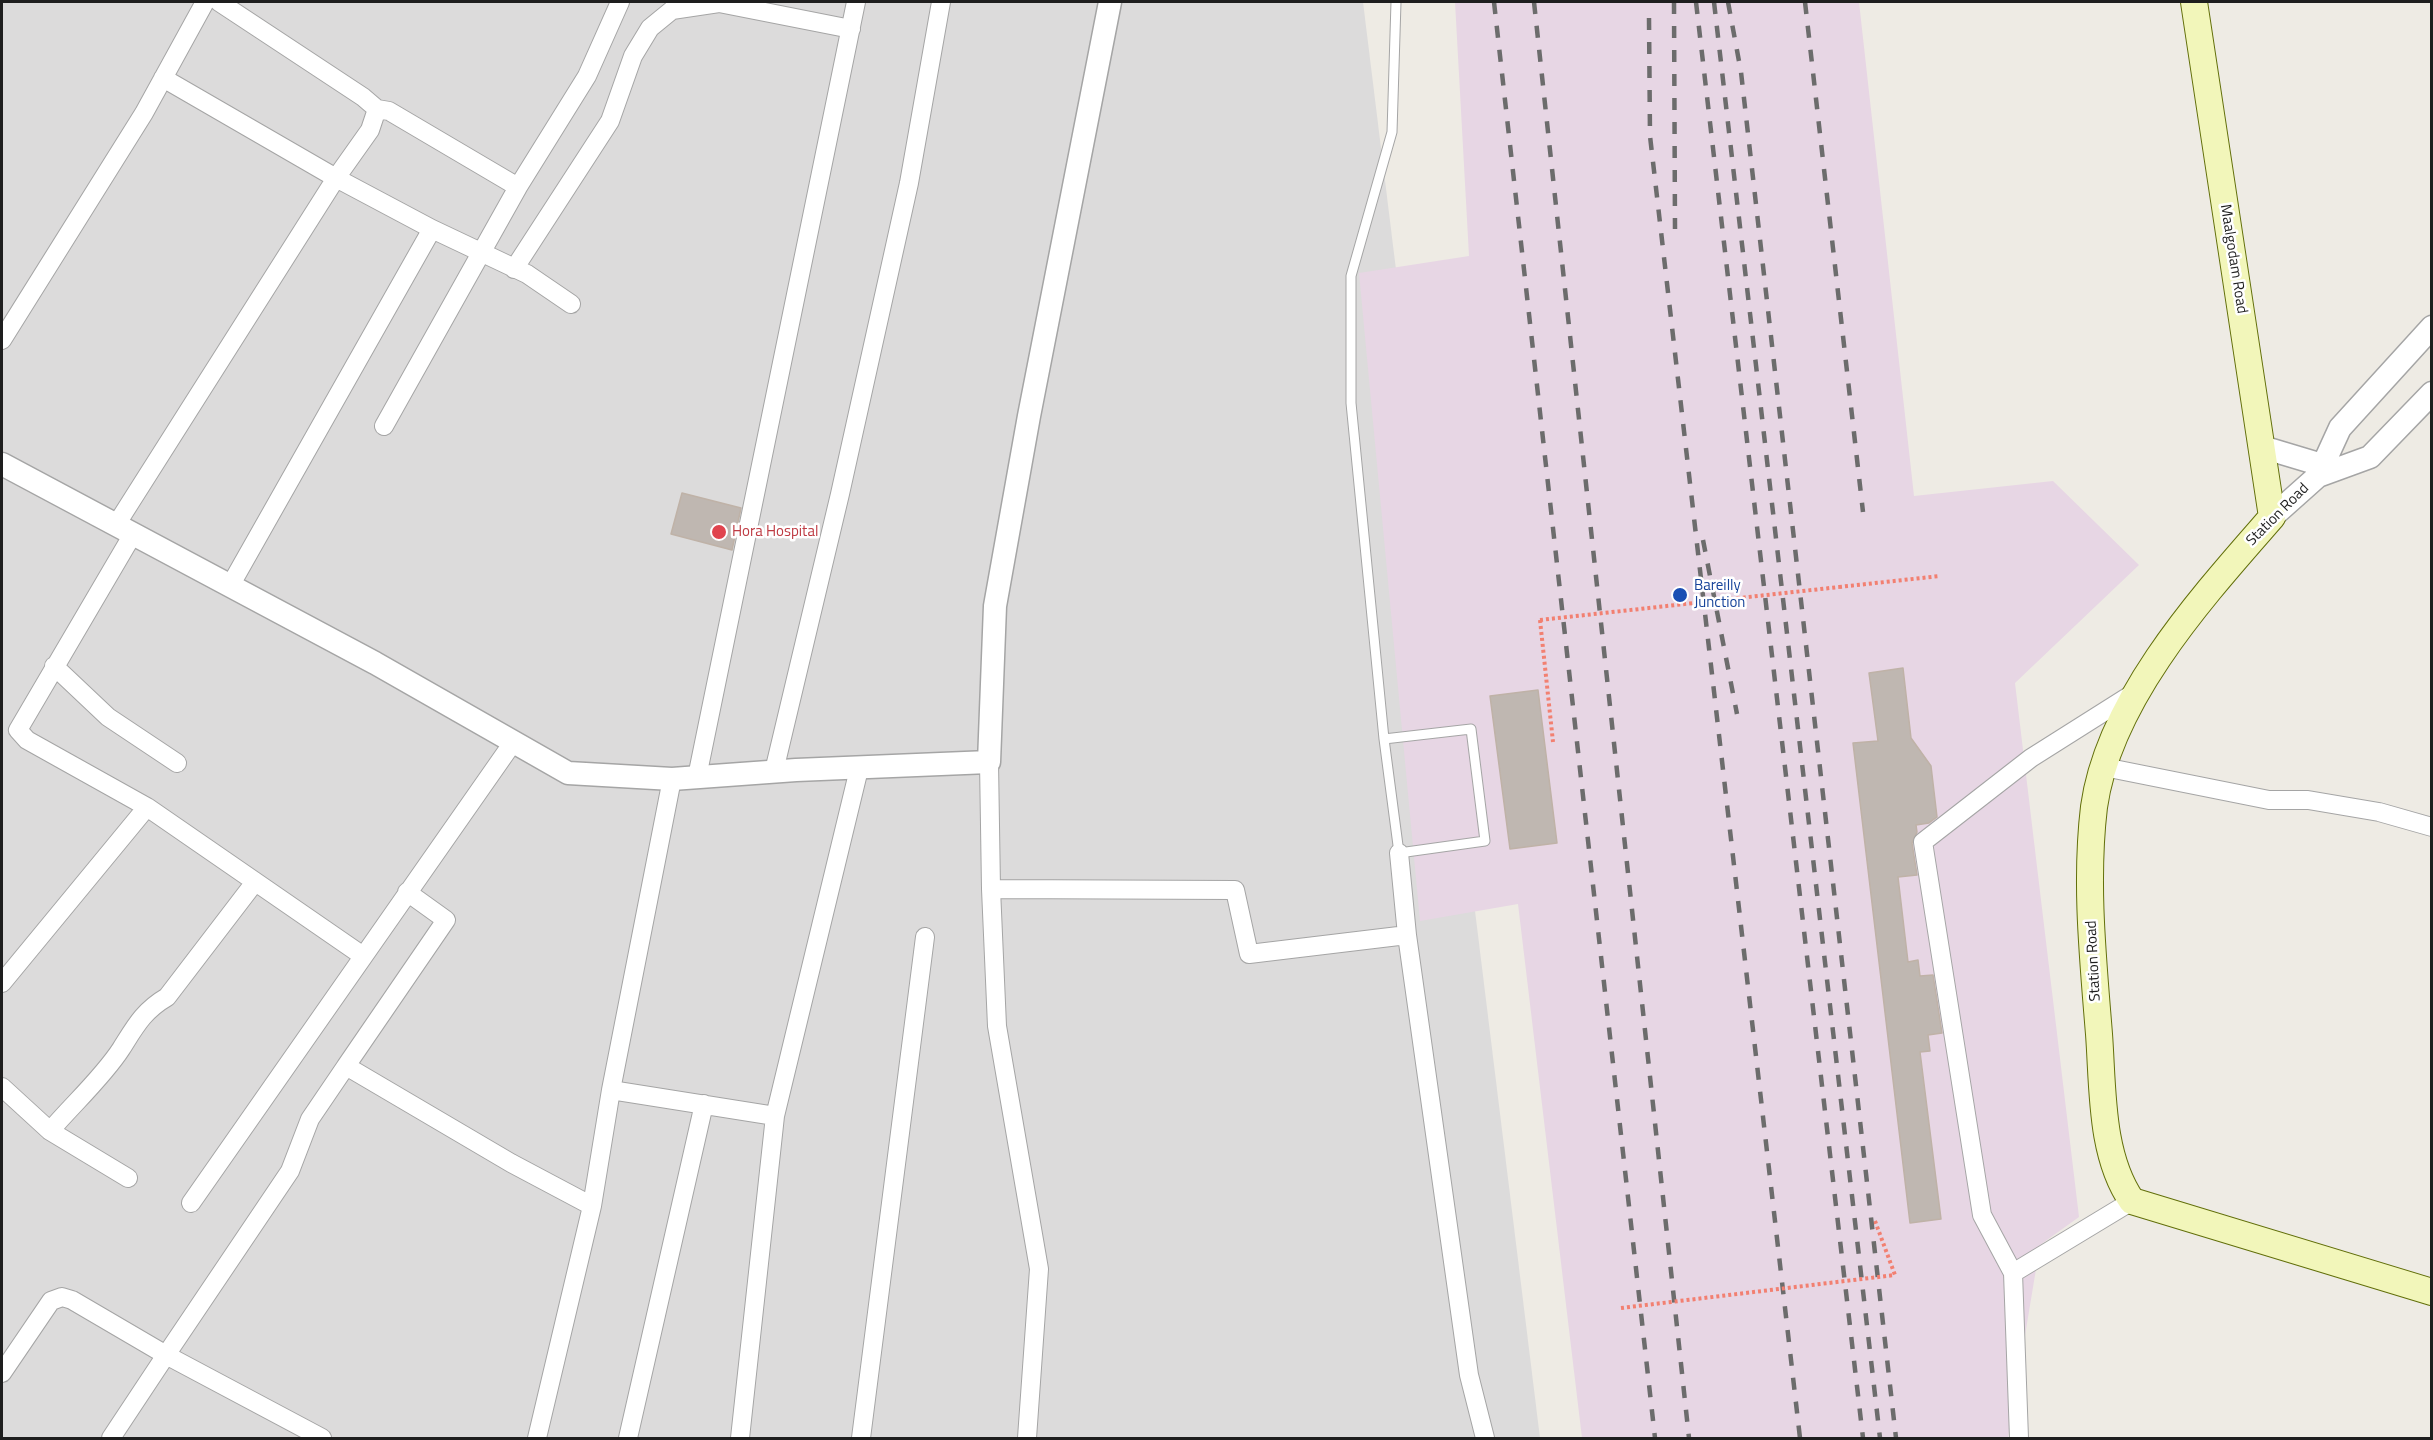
<!DOCTYPE html>
<html>
<head>
<meta charset="utf-8">
<style>
	body { margin:0 }
	#map { position:relative; width:2433px; height:1440px; overflow:hidden; background:#eeebe4; font-family:"Titillium Web",sans-serif }
	canvas { display:block }
	.frame { position:absolute; inset:0; border:3px solid #1e1e1e; pointer-events:none }
</style>
</head>
<body>
<div id="map">
<canvas width="2433" height="1440"></canvas>
<div class="frame"></div>
</div>
<script>
const ctx = document.querySelector('canvas').getContext('2d');
ctx.lineJoin = 'round';
function fillPath(path, color) { ctx.fillStyle = color; ctx.fill(path, 'evenodd'); }
function strokePath(path, color, width, dash) { ctx.strokeStyle = color; ctx.lineWidth = width; ctx.lineCap = dash ? 'butt' : 'round'; ctx.setLineDash(dash || []); ctx.stroke(path); }
function label(font, color, halo, rows, align = 'center') {
  ctx.font = font + ' "Titillium Web",sans-serif'; ctx.lineWidth = 5; ctx.setLineDash([]); ctx.textBaseline = 'middle'; ctx.strokeStyle = halo; ctx.fillStyle = color; for (const [text, x, y, turn = 0] of rows) {
    ctx.save(); ctx.translate(x, y); ctx.rotate((+turn || 0) * Math.PI / 180); ctx.textAlign = isNaN(turn) ? turn : align; if (halo) ctx.strokeText(text, 0, 0); ctx.fillText(text, 0, 0); ctx.restore();
  }
}
fillPath(new Path2D(`
	M 2,2 L 1363,2 L 1540,1438 L 2,1438 Z`), '#dcdbdb');
fillPath(new Path2D(`
	M 1455,2 L 1859,2 L 1914,496 L 2053,481 L 2139,565 L 2015,683 L 2079,1217 L 2040,1245 L 2008,1438 L 1582,1438 L 1518,904 L 1420,921 L 1359,273 L 1469,256 Z`), '#e7d6e4');
const building = new Path2D(`
	M 682,493 L 741,508 L 732,550 L 671,534 Z
	M 1903,668 L 1911,738 L 1931,766 L 1937,817 L 1929,823 L 1916,825 L 1917,832 L 1912,843 L 1917,875 L 1898,877 L 1908,962 L 1918,960 L 1920,976 L 1933,975 L 1942,1033 L 1928,1035 L 1930,1051 L 1920,1052 L 1941,1219 L 1910,1223 L 1853,743 L 1878,741 L 1869,673 Z
	M 1538,690 L 1557,843 L 1510,849 L 1490,696 Z`);
fillPath(building, '#bfb7b1');
strokePath(building, '#bfb2a7', 1.5);
const service = new Path2D(`
	M 1471,729 L 1485,841 L 1399,853 L 1384,739 Z
	M 1384,739 L 1351,403 L 1351,276 L 1392,132 L 1396,2`);
const minor = new Path2D(`
	M 219,2 L 363,97 L 377,109 L 389,111 L 518,187
	M 163,78 L 336,178 L 432,229 L 527,274 L 571,304
	M 514,269 L 610,121 L 633,56 L 650,28 L 672,10 L 719,3 L 851,29
	M 2,340 L 144,113 L 205,2
	M 384,426 L 518,187 L 587,76 L 620,2
	M 116,525 L 336,178 L 370,130 L 377,109
	M 133,534 L 18,730 L 27,740 L 147,807
	M 230,586 L 432,229
	M 54,666 L 108,717 L 177,763
	M 989,762 L 991,889 L 997,1026 L 1039,1269 L 1027,1438
	M 2104,767 L 2269,800 L 2308,800 L 2379,812 L 2432,827
	M 774,771 L 840,494 L 909,183 L 941,2
	M 697,777 L 856,2
	M 991,889 L 1235,890 L 1249,954 L 1407,935 L 1399,853
	M 1407,935 L 1469,1375 L 1485,1438
	M 2,983 L 147,807 L 363,956
	M 346,1066 L 446,920 L 407,892
	M 2,1087 L 50,1131 L 128,1178
	M 611,1090 L 775,1116
	M 50,1131 C 72,1105 103,1077 121,1049 C 135,1027 143,1011 167,997 L 255,882
	M 191,1203 L 514,741
	M 2013,1273 L 2132,1201
	M 2,1373 L 51,1301 L 62,1297 L 72,1300 L 166,1355 L 111,1438
	M 322,1438 L 166,1355 L 290,1171 L 310,1119 L 346,1066 L 511,1163 L 592,1206
	M 537,1438 L 592,1206 L 611,1090 L 672,779
	M 628,1438 L 704,1104
	M 740,1438 L 775,1116 L 859,769
	M 861,1438 L 925,937
	M 2019,1438 L 2013,1273 L 1982,1215 L 1923,842 L 2031,758 L 2137,691`);
const tertiary = new Path2D(`
	M 2262,447 L 2322,465
	M 2,464 L 375,663 L 568,773 L 672,779 L 796,770 L 989,762 L 995,606 L 1029,416 L 1110,2
	M 2318,476 L 2340,428 L 2432,327
	M 2272,517 L 2318,476 L 2370,457 L 2432,393`);
const secondary = new Path2D(`
	M 2194,2 L 2272,517 C 2203,596 2109,699 2094,807 C 2085,882 2093,959 2099,1034 C 2103,1088 2100,1155 2132,1201 L 2432,1292`);
strokePath(service, '#a5a5a5', 11);
strokePath(minor, '#a5a5a5', 20);
strokePath(tertiary, '#a5a5a5', 25);
strokePath(secondary, '#626f0a', 28);
strokePath(new Path2D(`
	M 1839,587 L 1940,576
	M 1540,620 L 1553,742
	M 1875,1221 L 1895,1275`), '#f28071', 4, [3, 3]);
strokePath(service, '#fff', 9);
strokePath(minor, '#fff', 18);
strokePath(tertiary, '#fff', 22);
strokePath(secondary, '#f2f6ba', 26);
strokePath(new Path2D(`
	M 1494,2 L 1655,1438
	M 1534,2 L 1689,1438
	M 1674,2 L 1675,229
	M 1696,2 L 1863,1438
	M 1714,2 L 1880,1438
	M 1728,2 L 1741,72 L 1896,1438
	M 1805,2 L 1863,512
	M 1649,18 L 1650,136 L 1800,1438
	M 1703,540 L 1737,714`), '#6c6c6c', 4.5, [12, 12]);
strokePath(new Path2D(`
	M 1540,620 L 1839,587
	M 1621,1308 L 1895,1275`), '#f28071', 4, [3, 3]);
for (const [x, y, r, color] of [
	[719,532,8,"#e0444e"],
	[1680,595,8,"#1a4fb4"]
]) { const dot = new Path2D(); dot.arc(x, y, r, 0, 2 * Math.PI); ctx.fillStyle = color; ctx.fill(dot); strokePath(dot, '#fff', 2); }
label('15px', '#1e1e1e', '#fff', [
	["Maalgodam Road",2233,259,81],
	["Station Road",2278,515,-45],
	["Station Road",2094,961,-93]
]);
label('15px', '#be3a42', '#fff', [
	["Hora Hospital",732,532]
], 'left');
label('15px', '#164399', '#fff', [
	["Bareilly",1694,586],
	["Junction",1694,603]
], 'left');
</script>
</body>
</html>
